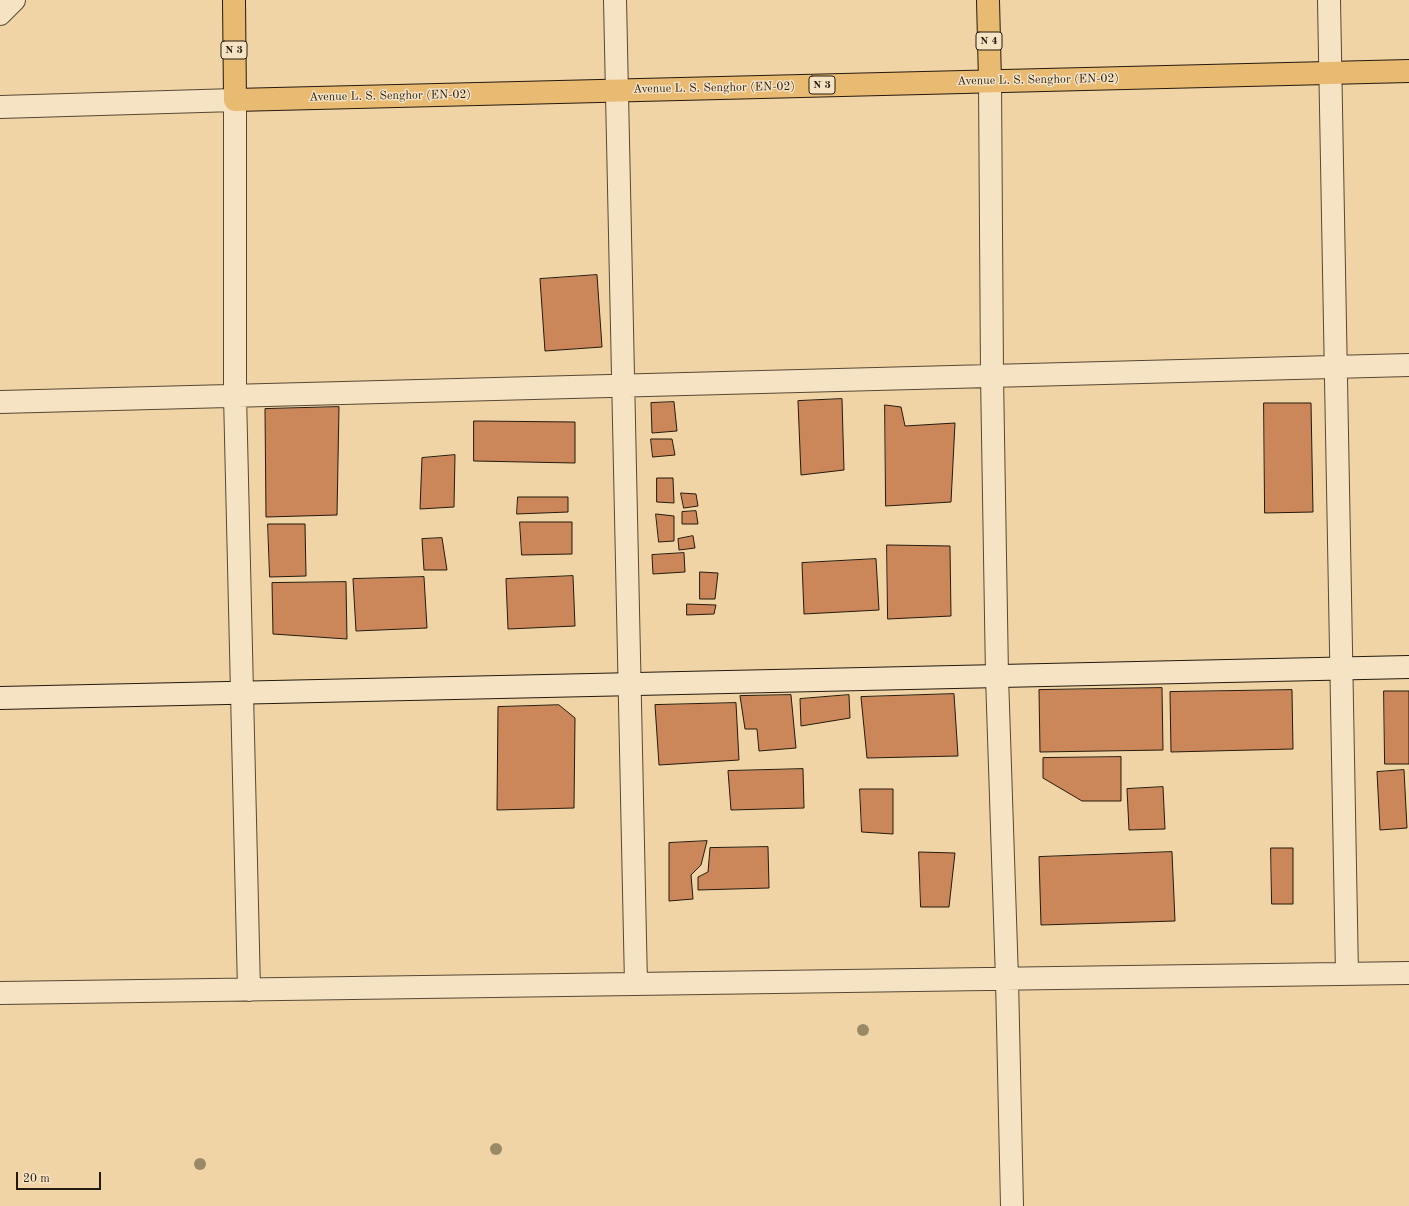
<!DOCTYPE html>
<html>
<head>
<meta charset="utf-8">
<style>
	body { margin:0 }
	#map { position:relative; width:1409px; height:1206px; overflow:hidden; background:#f1d4a5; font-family:"Old Standard TT",serif }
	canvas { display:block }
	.scale { position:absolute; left:16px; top:1172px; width:85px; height:18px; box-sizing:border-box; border:2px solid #231a0f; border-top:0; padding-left:5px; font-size:12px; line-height:14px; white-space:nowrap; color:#231a0f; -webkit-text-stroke:3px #f6e3c4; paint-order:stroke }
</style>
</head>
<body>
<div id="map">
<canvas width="1409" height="1206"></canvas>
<div class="scale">20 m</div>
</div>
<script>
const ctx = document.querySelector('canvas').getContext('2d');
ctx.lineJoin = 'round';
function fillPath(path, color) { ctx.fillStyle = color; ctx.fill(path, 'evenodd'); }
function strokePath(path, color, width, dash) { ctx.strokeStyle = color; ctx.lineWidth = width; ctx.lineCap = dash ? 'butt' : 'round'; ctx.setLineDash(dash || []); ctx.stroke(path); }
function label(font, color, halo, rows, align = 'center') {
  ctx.font = font + ' "Old Standard TT",serif'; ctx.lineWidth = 3; ctx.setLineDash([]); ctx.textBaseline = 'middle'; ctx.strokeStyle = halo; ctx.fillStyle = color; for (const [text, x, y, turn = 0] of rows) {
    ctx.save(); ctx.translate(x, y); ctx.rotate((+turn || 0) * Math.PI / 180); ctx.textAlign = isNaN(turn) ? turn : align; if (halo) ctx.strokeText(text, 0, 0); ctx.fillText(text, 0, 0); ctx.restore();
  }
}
const building = new Path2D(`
	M 597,275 L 602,347 L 545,351 L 540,279 Z
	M 842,399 L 844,470 L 801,475 L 798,401 Z
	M 674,402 L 677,431 L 652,433 L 651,403 Z
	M 1264,403 L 1311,403 L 1313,512 L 1265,513 Z
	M 885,405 L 901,407 L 905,426 L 955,423 L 951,502 L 886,506 Z
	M 339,407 L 337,515 L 266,517 L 265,409 Z
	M 474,421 L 575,422 L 575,463 L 474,461 Z
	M 651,439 L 672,439 L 675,455 L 653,457 Z
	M 455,455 L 454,507 L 420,509 L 422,458 Z
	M 657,478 L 673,478 L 674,503 L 657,502 Z
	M 681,493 L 696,494 L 698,506 L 684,508 Z
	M 518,497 L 568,497 L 568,512 L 517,514 Z
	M 696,511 L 698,524 L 682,524 L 682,512 Z
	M 656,514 L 674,516 L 674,541 L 659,542 Z
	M 520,522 L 572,522 L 572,554 L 522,555 Z
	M 268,524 L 305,524 L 306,576 L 270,577 Z
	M 693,536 L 695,548 L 679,550 L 678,539 Z
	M 442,538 L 447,570 L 424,570 L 422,539 Z
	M 887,545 L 950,546 L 951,616 L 888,619 Z
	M 684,553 L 685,572 L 653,574 L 652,555 Z
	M 876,559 L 879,610 L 804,614 L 802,563 Z
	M 700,572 L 718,573 L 715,599 L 700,599 Z
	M 573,576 L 575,626 L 508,629 L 506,579 Z
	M 424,577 L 427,628 L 356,631 L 353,579 Z
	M 346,582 L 347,639 L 273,634 L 272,583 Z
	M 687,604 L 716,605 L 714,614 L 687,615 Z
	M 1162,688 L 1163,750 L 1040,752 L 1039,690 Z
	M 1292,690 L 1293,749 L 1171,752 L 1170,692 Z
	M 1384,691 L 1409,691 L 1409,764 L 1385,764 Z
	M 954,694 L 958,756 L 867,758 L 861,697 Z
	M 791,695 L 796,748 L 759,751 L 757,729 L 745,729 L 740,696 Z
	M 849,695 L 850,718 L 801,726 L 800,699 Z
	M 736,703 L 739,760 L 659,765 L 655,705 Z
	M 559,705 L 575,718 L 574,808 L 497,810 L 498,707 Z
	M 1121,757 L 1121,801 L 1082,801 L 1043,778 L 1043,758 Z
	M 803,769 L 804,808 L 731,810 L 728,771 Z
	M 1404,770 L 1407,828 L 1380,830 L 1377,772 Z
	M 1163,787 L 1165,829 L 1129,830 L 1127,789 Z
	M 860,789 L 893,789 L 893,834 L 862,832 Z
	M 707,841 L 701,865 L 691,875 L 693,899 L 669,901 L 669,843 Z
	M 768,847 L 769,888 L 698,890 L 698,877 L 708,872 L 710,848 Z
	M 1271,848 L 1293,848 L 1293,904 L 1272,904 Z
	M 919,852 L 955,853 L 949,907 L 921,907 Z
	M 1172,852 L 1175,921 L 1041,925 L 1039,857 Z`);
fillPath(building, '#cb8659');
strokePath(building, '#231a0f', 1);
const street = new Path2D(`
	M 615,0 L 636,984
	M 1329,0 L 1347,974
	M 0,14 L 14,0
	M 990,81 L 992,376 L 997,676 L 1007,979 L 1012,1206
	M 0,107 L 235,100 L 235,395 L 249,990
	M 0,402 L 1409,365
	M 0,993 L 1409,973`);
const secondary = new Path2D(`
	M 0,698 L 1409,667`);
const primary = new Path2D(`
	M 234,0 L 235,100 L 1409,71
	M 988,0 L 990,81`);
strokePath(street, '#564834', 24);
strokePath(secondary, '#231a0f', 24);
strokePath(primary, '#231a0f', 24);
strokePath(street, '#f6e3c4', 22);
strokePath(secondary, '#f6e3c4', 22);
strokePath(primary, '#e8ba72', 22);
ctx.fillStyle = '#998966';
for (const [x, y] of [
	[863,1030],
	[496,1149],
	[200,1164]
]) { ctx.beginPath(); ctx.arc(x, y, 6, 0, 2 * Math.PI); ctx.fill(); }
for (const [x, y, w] of [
	[989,41,26],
	[234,50,26],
	[822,85,26]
]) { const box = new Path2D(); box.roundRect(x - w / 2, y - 9, w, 18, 3); ctx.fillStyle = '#f6e3c4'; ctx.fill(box); strokePath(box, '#231a0f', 1); }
label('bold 11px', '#231a0f', null, [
	["N 4",989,41],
	["N 3",234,50],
	["N 3",822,85]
]);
label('12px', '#231a0f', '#f6e3c4', [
	["Avenue L. S. Senghor (EN-02)",1038,80,-1],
	["Avenue L. S. Senghor (EN-02)",714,88,-1],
	["Avenue L. S. Senghor (EN-02)",390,96,-1]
]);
</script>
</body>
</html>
